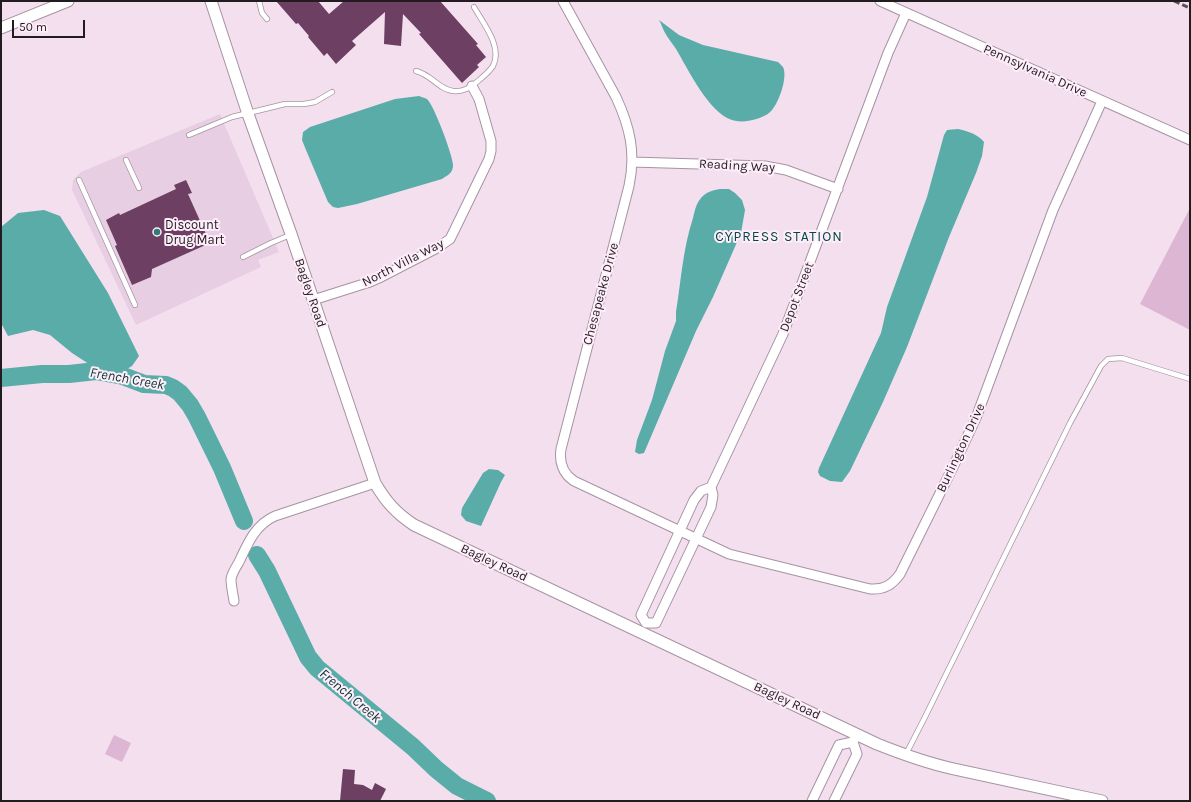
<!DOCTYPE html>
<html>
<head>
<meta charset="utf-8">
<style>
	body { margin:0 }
	#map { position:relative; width:1191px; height:802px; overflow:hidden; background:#f4dfef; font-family:Karla,sans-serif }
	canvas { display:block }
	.frame { position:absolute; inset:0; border:2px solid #221b20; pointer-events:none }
	.scale { position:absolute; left:12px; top:20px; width:73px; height:18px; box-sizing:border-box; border:2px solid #221b20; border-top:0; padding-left:5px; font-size:12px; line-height:14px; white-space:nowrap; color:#221b20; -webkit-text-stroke:3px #feeefa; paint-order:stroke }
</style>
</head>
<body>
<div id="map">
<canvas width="1191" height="802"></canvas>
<div class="frame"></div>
<div class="scale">50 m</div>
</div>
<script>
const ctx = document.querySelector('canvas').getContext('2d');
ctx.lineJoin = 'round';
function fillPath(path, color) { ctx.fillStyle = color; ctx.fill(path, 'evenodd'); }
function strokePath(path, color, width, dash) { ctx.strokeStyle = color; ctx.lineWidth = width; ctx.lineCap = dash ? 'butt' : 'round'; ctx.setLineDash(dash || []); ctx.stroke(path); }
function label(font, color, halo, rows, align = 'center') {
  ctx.font = font + ' Karla,sans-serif'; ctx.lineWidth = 4; ctx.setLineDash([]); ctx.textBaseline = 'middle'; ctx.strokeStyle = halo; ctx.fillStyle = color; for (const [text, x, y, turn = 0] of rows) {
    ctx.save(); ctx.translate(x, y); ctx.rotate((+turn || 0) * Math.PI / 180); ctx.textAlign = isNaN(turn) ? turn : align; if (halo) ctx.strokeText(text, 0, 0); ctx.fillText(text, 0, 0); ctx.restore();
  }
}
fillPath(new Path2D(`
	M 220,114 L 279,252 L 258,260 L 261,267 L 136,325 L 72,190 L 73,180 L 81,172 Z`), '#e8cee2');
fillPath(new Path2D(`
	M 1190,208 L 1190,330 L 1140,304 Z
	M 114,735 L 131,743 L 122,762 L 105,754 Z`), '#dcb6d3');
fillPath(new Path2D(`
	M 659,20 L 679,35 L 703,45 L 778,62 C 779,63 782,66 783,67 C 788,77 779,102 772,110 C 765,119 743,124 732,120 C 709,113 688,69 676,49 C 672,43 667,37 664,31 C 662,27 661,23 659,20 Z
	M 419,96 C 421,97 425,98 427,99 C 434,105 453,156 453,165 C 453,173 448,175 442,179 L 357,204 L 338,208 L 333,207 L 328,202 L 306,150 L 302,140 L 303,132 L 310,127 L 395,99 Z
	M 958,129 C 967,131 978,134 984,142 L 982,156 L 976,173 L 949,237 L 907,347 L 883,402 L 850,471 L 842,482 L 830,481 L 820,476 L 818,472 L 819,468 L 881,333 L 887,307 L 927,197 L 944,135 L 947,130 Z
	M 720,189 L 729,189 L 735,193 L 742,200 L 745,210 L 741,233 L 713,297 L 696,331 L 644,453 L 639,454 L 635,452 L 637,440 L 652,400 L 665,351 L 676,321 L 676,312 C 681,281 683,248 693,218 C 695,210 696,204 701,198 C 706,192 713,190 720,189 Z
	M 44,210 L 60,216 L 108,293 L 139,356 L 132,366 L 122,372 L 92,366 L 72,353 L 50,335 L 33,330 L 8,336 L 1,323 L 1,227 L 18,213 Z
	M 489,469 L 498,470 L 505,475 L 501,482 L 481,526 L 466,521 L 461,515 L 462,508 L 483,473 Z`), '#59aca8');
strokePath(new Path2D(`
	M 1,378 L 42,374 L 69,374 L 96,371 L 123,376 L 144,384 L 166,385 L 173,388 L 180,393 L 190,405 L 197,417 L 222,468 L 244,521
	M 257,555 L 267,571 L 308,657 L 317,668 L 413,747 L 436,769 L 457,786 L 487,801`), '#59aca8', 18);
fillPath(new Path2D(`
	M 276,1 L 318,1 L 329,14 L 344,1 L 440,1 L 478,44 L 476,45 L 486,57 L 477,65 L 479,67 L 462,83 L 419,34 L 421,33 L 403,14 L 401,46 L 384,44 L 385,12 L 352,41 L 356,45 L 336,64 L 327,53 L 324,56 L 308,37 L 309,36 L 298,23 L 296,24 Z
	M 186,180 L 192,193 L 188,194 L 210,243 L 152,269 L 151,277 L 132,285 L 115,246 L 117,245 L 106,220 L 119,213 L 120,215 L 176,189 L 174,185 Z
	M 343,769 L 355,770 L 354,784 L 363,785 L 372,790 L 375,783 L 386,789 L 380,801 L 340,801 Z`), '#6c3f63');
const service = new Path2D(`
	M 259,1 L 262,13 L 267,19
	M 416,71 C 432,75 438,89 453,91 C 463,92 470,88 478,81 C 483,77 489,72 493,66 C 503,47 483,23 474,7
	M 189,135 L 232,117 L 285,104 L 304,104 L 315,102 L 332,92
	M 126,160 L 139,188
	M 79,180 L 135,305
	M 243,257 L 271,243 L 290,235
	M 906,754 L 925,717 L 1070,423 L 1101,366 L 1108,359 L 1122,358 L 1190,379`);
const minor = new Path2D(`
	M 563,1 L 616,97 C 630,127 636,153 629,186 L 561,449 C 559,462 563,474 574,481 L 729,554 L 870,589 C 884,590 892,585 900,574 L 953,467 L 976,418 L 1053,210 L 1102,101
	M 880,1 L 1190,140
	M 632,162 L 765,166 L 786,170 L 838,189
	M 313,300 L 370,282 L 379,278 L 437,248 L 450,239 L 455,229 L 489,159 L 491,151 L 491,141 L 479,99 L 472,86
	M 711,487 L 783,334 L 888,53 L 906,13
	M 711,487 L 713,495 L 711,507 L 656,623 L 646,623 L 641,615 L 694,500 L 701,491 Z
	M 234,601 C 233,594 231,586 231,579 C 232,573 236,567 239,562 C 248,543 255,525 275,516 L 375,483
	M 812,801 L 839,745 L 853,742
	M 834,801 L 857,754 L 853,742 L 855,737`);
const tertiary = new Path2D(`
	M 211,1 L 248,114 L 291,234 L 375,483 C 386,502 396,513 414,525 L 877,744 C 902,754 927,763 954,769 L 1102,801
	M 1,28 L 68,1`);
strokePath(service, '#a693a2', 6);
strokePath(minor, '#a693a2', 11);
strokePath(tertiary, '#a693a2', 13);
strokePath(service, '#fff', 4.5);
strokePath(minor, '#fff', 9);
strokePath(tertiary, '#fff', 11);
strokePath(new Path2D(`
	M 1174,1 L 1190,8`), '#594e56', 3, [6, 3]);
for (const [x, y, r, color] of [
	[157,232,4,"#317a76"]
]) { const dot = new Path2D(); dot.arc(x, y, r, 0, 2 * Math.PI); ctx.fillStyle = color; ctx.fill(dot); strokePath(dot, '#feeefa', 1.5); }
label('13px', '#221b20', '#feeefa', [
	["Pennsylvania Drive",1035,71,24],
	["Reading Way",737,166,3],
	["North Villa Way",403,263,-27],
	["Bagley Road",310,293,71],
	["Chesapeake Drive",601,294,-75],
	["Depot Street",797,297,-69],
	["Burlington Drive",961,448,-65],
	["Bagley Road",494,563,25],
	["Bagley Road",787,701,25]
]);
label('13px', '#221b20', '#feeefa', [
	["Discount",165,225],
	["Drug Mart",165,240]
], 'left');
ctx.letterSpacing = '1px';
label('14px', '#064745', '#feeefa', [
	["CYPRESS STATION",779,237]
]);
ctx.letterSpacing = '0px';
label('italic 14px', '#093331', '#feeefa', [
	["French Creek",127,379,10],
	["French Creek",350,696,40]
]);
</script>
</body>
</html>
